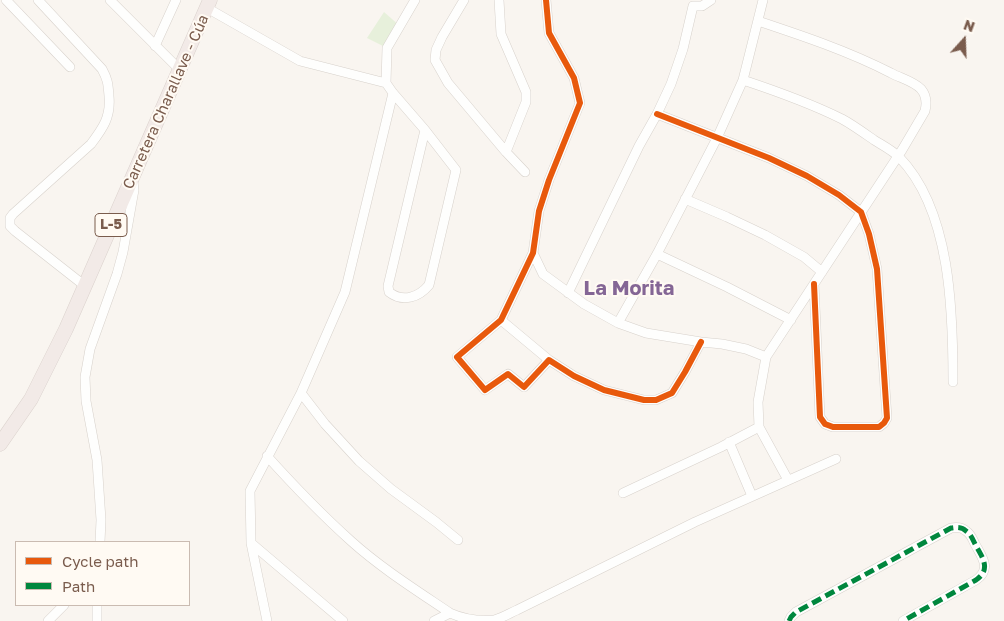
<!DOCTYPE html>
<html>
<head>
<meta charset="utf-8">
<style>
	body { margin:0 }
	#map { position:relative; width:1004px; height:621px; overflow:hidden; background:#f9f5f0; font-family:"Golos Text",sans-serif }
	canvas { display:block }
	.legend { position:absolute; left:15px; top:541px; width:175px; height:65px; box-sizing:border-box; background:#fffaf3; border:1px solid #cabbb1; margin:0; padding:6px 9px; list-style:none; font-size:15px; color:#7a5c4d }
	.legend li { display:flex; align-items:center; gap:10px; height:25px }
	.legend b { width:25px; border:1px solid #cabbb1 }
	.north { position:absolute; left:939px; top:15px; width:50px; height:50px; -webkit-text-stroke:4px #fffaf3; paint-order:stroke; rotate:20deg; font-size:14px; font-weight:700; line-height:20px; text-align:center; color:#7a5c4d }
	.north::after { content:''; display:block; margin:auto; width:18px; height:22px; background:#7a5c4d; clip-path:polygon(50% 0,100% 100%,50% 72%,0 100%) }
</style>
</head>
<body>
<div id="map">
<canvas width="1004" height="621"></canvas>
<ul class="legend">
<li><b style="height:6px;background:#e8590c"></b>Cycle path</li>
<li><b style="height:6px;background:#00873e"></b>Path</li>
</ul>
<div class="north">N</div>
</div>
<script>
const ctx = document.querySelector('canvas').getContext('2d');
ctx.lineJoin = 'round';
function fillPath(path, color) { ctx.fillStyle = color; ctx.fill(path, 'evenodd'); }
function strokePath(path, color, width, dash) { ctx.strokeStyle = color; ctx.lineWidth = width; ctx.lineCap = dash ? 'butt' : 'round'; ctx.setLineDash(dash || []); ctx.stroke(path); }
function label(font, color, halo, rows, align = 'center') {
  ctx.font = font + ' "Golos Text",sans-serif'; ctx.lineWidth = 4; ctx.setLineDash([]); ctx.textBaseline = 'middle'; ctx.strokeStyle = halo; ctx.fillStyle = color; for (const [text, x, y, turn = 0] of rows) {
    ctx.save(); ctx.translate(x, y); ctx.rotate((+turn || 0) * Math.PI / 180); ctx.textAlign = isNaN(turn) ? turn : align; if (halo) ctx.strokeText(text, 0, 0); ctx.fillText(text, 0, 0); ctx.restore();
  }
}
fillPath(new Path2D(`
	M 384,12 L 400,26 L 387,48 L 367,38 Z`), '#e7f0db');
const minor = new Path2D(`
	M 6,0 L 70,67
	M 38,0 L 102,69 C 108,80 108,84 109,96 C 111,117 103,128 91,144 L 13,214 L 10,218 L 10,226 L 15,231 L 85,286
	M 110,0 L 180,70
	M 464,0 L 442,37 L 436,50 L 435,60 L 448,83 L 506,152 L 525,172
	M 499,0 L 501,34 L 526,92 L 526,102 L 506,152
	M 546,0 L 549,33 L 574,78 L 580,103 L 549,180 L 539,211 L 533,253 L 501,320 L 457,357 L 485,390 L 508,374 L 524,387 L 549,360 L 574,376 L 604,390 L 644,400 L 656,400 L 672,393 L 685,372 L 701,342
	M 207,8 L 300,61 L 386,83 L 387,48 L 415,0
	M 758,21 C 803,36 848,51 891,73 C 900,78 913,81 921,89 C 926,95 927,103 925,111 L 902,150 L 766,357 L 758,402 L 759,427 L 788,480
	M 155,46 L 176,0
	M 743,80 C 776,91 810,103 842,119 C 853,125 864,133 874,140 C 882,145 892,150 899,157 C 951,210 953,312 953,382
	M 386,83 L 393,93 L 425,130 L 456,170 L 429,285 C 419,297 403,303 389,292 L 388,286 L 425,130
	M 657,114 L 769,158 L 807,176 L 839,195 L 861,212 L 869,234 L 877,269 L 887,418 L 884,423 L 879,427 L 833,427 L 825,424 L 820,417 L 814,284
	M 685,199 L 727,217 L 765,235 L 804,257 L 822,272
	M 533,253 L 543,274 L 584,304 L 618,323 L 646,333 L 701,342 L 722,344 L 746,349 L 766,357
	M 657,254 L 727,287 L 791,320
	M 568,293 L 639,146 L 657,114 L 671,84 L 683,49 L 693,6 L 702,6 L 711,0
	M 501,320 L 549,360
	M 618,323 L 657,254 L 717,138 L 743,80 L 763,0
	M 301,393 L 325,424 L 359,461 L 391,489 L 436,522 L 458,540
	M 729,442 L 752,496
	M 267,456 C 294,486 321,514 351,541 C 381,568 416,590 450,613
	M 623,493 L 721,447 L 759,427
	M 100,542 L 101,520 L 97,460 L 86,401 L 85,377 L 90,349 L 117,274 L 123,252 L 134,190 L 133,181
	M 251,543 L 343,621
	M 48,621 L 64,605
	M 97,621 L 97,605
	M 267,621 L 251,543 L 250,491 L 301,393 L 345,292 L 393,93
	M 434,621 L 450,613 C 463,619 479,621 494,620 C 502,618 510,613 517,610 L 695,522 L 836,459
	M 789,621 L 791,617 L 796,612 L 951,528 C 957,527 962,527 966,531 C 971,534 973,540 975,544 C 982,557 992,569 976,580 L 903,621`);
const highway = new Path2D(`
	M 0,444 L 31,399 L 66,329 L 210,0`);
strokePath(minor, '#d7d1cb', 10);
strokePath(highway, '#dad1cc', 15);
strokePath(minor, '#fefefd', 9);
strokePath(highway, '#f2eae7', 14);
strokePath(new Path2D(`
	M 789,621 L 791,617 L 796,612 L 951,528 C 957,527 962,527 966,531 C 971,534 973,540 975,544 C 982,557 992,569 976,580 L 903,621`), '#00873e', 5, [10, 5]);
strokePath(new Path2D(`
	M 546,0 L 549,33 L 574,78 L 580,103 L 549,180 L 539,211 L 533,253 L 501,320 L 457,357 L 485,390 L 508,374 L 524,387 L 549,360 L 574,376 L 604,390 L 644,400 L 656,400 L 672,393 L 685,372 L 701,342
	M 657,114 L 769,158 L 807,176 L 839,195 L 861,212 L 869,234 L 877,269 L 887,418 L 884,423 L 879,427 L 833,427 L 825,424 L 820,417 L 814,284`), '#e8590c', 6);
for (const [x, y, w] of [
	[111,225,32]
]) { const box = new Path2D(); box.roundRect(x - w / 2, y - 11.5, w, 23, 4); ctx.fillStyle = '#fffaf3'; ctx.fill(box); strokePath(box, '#7a5c4d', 1); }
label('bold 14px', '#7a5c4d', null, [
	["L-5",111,225]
]);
label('15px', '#7a5c4d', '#fffaf3', [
	["Carretera Charallave - Cúa",166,102,-66]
]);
label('bold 20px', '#846695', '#fffaf3', [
	["La Morita",629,289]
]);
</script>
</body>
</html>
